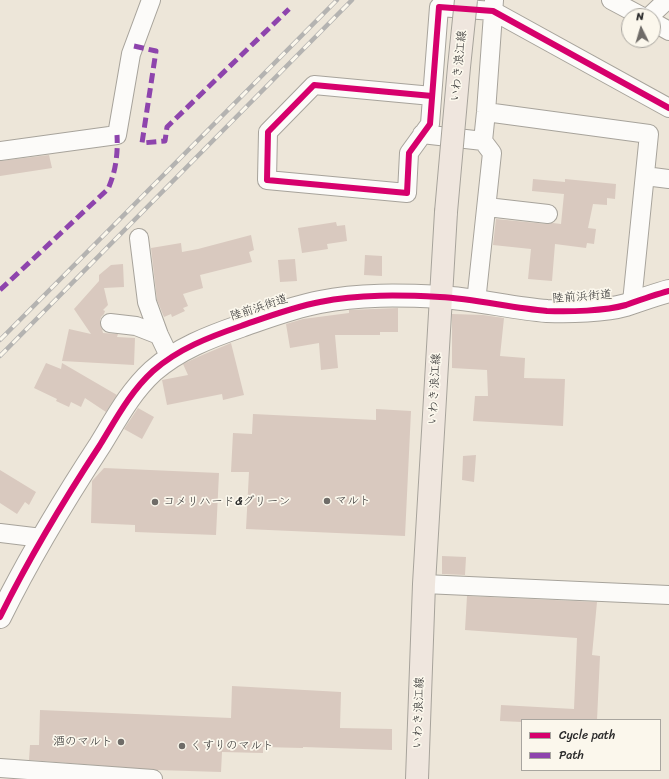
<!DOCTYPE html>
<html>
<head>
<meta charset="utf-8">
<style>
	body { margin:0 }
	#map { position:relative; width:669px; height:779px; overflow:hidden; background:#ede6d9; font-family:Sriracha,sans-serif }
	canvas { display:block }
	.legend { position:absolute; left:521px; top:719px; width:140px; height:52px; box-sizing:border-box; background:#fbf7ec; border:1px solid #a8a59f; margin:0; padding:5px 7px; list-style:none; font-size:12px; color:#2b2b2b }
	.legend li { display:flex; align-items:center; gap:8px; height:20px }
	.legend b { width:20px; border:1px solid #a8a59f }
	.north { position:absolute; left:621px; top:8px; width:40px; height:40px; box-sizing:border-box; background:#fbf7ec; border:1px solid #a8a59f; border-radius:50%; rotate:355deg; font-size:11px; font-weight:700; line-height:16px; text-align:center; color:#2b2b2b }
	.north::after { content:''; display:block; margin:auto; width:14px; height:18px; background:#6f6c68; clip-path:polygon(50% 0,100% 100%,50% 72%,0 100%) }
</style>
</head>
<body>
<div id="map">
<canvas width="669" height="779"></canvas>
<ul class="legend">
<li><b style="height:5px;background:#d6006c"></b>Cycle path</li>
<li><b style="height:5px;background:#8e44ad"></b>Path</li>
</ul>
<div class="north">N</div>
</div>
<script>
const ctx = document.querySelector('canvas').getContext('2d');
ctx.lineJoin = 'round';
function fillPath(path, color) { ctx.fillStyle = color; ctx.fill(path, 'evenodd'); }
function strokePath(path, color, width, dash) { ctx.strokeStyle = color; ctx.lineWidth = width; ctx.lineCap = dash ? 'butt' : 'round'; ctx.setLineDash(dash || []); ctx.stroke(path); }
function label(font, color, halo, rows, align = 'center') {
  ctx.font = font + ' Sriracha,"Klee One",sans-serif'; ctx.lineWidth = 3.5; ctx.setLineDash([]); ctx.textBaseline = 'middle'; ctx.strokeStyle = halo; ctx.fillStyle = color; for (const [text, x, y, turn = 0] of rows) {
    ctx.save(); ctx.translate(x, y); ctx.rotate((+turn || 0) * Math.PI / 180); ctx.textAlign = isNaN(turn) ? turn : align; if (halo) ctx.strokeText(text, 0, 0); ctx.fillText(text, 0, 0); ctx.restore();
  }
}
fillPath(new Path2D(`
	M 49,155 L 52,168 L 0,176 L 0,161 Z
	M 533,179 L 565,182 L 565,179 L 616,184 L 615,199 L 607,198 L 607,205 L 593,204 L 588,228 L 596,229 L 594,244 L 587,243 L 586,248 L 555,244 L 552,281 L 528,279 L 531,249 L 493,245 L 496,219 L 547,224 L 553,223 L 561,224 L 564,194 L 532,191 Z
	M 336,222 L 337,226 L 345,225 L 347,241 L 327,244 L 328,249 L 302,253 L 298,228 Z
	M 251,235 L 254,250 L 249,252 L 252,262 L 200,275 L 203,288 L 183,294 L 188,306 L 183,308 L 185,311 L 172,317 L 171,314 L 164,317 L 157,300 L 151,248 L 181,243 L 182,252 L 198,249 Z
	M 365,255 L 382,256 L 382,276 L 364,275 Z
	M 295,259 L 297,281 L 280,282 L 278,260 Z
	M 123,264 L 124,287 L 104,288 L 108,305 L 103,310 L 105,311 L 104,314 L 101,317 L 100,322 L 103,333 L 118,334 L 117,337 L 135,338 L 134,365 L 62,361 L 69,329 L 91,334 L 74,309 L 99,281 L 99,275 L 111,265 Z
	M 398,308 L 398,332 L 380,332 L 380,335 L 335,335 L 338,368 L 321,370 L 319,343 L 290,348 L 286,324 L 303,319 L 349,313 L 349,310 Z
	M 452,314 L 483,315 L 504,318 L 500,356 L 525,358 L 524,378 L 565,379 L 563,426 L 473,421 L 475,396 L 488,396 L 487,370 L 452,368 Z
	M 231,343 L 244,395 L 223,400 L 222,394 L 167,405 L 162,380 L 188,375 L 183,364 L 200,356 Z
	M 46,363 L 61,369 L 62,363 L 117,395 L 106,412 L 85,398 L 81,407 L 71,402 L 69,407 L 56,401 L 57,399 L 34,388 Z
	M 138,408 L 154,417 L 142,439 L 124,429 Z
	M 376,409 L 411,411 L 405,536 L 246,529 L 249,472 L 231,472 L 233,433 L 252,434 L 253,414 L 376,420 Z
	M 476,455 L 474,482 L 462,480 L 463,456 Z
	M 104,468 L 219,473 L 216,535 L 135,532 L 135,525 L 91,523 L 92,481 Z
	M 0,470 L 36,492 L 29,505 L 25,502 L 17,514 L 0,503 Z
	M 442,556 L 466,557 L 465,575 L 442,574 Z
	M 467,596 L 597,602 L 592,655 L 600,656 L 597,720 L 522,720 L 522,722 L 500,721 L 501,705 L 574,709 L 577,638 L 465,630 Z
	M 232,686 L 341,692 L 340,728 L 392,729 L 392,750 L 303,747 L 303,748 L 263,747 L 263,753 L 222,752 L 221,772 L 157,770 L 29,760 L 30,745 L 39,745 L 40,710 L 231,718 Z`), '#d9c9bf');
const minor = new Path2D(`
	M 611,0 L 641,16
	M 650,16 L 667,0
	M 653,22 L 669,31
	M 432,96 L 314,85 L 268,132 L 267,180 L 407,193 L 409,153 L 430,124 L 439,7 L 493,11 L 669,108
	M 486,112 L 649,134 L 632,302
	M 422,134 L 483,141 L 492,153 L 476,302
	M 483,141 L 486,112 L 494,0
	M 0,151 L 117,135 L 131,54 L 151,0
	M 645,176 L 669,179
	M 487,207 L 548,214
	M 139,238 L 147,302 L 159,335 L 170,358
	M 110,323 L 136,326 L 159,335
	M 0,533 L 42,538
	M 424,584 L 669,595
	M 0,768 L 153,779`);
const tertiary = new Path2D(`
	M 0,617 C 29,558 64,500 100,445 C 116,419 130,392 153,371 C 178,349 209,337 241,326 C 267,317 293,307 320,302 C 359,294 401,295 440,297 C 476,299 511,308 547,311 C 569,312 605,311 626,305 C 640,300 654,295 669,291`);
const primary = new Path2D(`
	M 417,779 L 424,584 L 446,212`);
strokePath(minor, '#a7a39b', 20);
strokePath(tertiary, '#a7a39b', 24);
strokePath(primary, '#a7a39b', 24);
strokePath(minor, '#fcfbf9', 18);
strokePath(tertiary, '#fcfbf9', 22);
strokePath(primary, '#efe6de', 22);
const rail = new Path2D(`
	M 0,340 L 337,0
	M 0,356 L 352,0`);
strokePath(rail, '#b4b3b1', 4.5);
strokePath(rail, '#fbf7ec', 3, [9]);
const primaryBridge = new Path2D(`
	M 446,212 L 459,67 L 466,0`);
strokePath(primaryBridge, '#a7a39b', 24, []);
strokePath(primaryBridge, '#efe6de', 22);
strokePath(new Path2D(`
	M 134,46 L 156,51 L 142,143 L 165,141 L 167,127 L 289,9
	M 0,290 L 108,189 C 116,171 118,153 117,135`), '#8e44ad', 5, [10, 5]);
strokePath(new Path2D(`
	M 432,96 L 314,85 L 268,132 L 267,180 L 407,193 L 409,153 L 430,124 L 439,7 L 493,11 L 669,108
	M 0,617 C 29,558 64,500 100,445 C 116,419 130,392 153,371 C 178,349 209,337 241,326 C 267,317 293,307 320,302 C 359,294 401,295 440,297 C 476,299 511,308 547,311 C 569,312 605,311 626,305 C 640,300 654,295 669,291`), '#d6006c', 6);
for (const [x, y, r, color] of [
	[327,501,4,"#6f6c68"],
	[155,502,4,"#6f6c68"],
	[121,742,4,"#6f6c68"],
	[182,746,4,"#6f6c68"]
]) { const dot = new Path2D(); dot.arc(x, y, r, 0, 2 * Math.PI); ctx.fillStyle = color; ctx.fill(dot); strokePath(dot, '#fbf7ec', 1.5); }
label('12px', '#2b2b2b', '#fbf7ec', [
	["いわき浪江線",459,66,-84],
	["陸前浜街道",582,297,-4],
	["陸前浜街道",259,308,-18],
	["いわき浪江線",435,389,-87],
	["いわき浪江線",419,713,-88]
]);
label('12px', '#2b2b2b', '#fbf7ec', [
	["マルト",335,501],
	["コメリハード&グリーン",163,502],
	["酒のマルト",113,742,"right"],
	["くすりのマルト",190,746]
], 'left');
</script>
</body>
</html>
